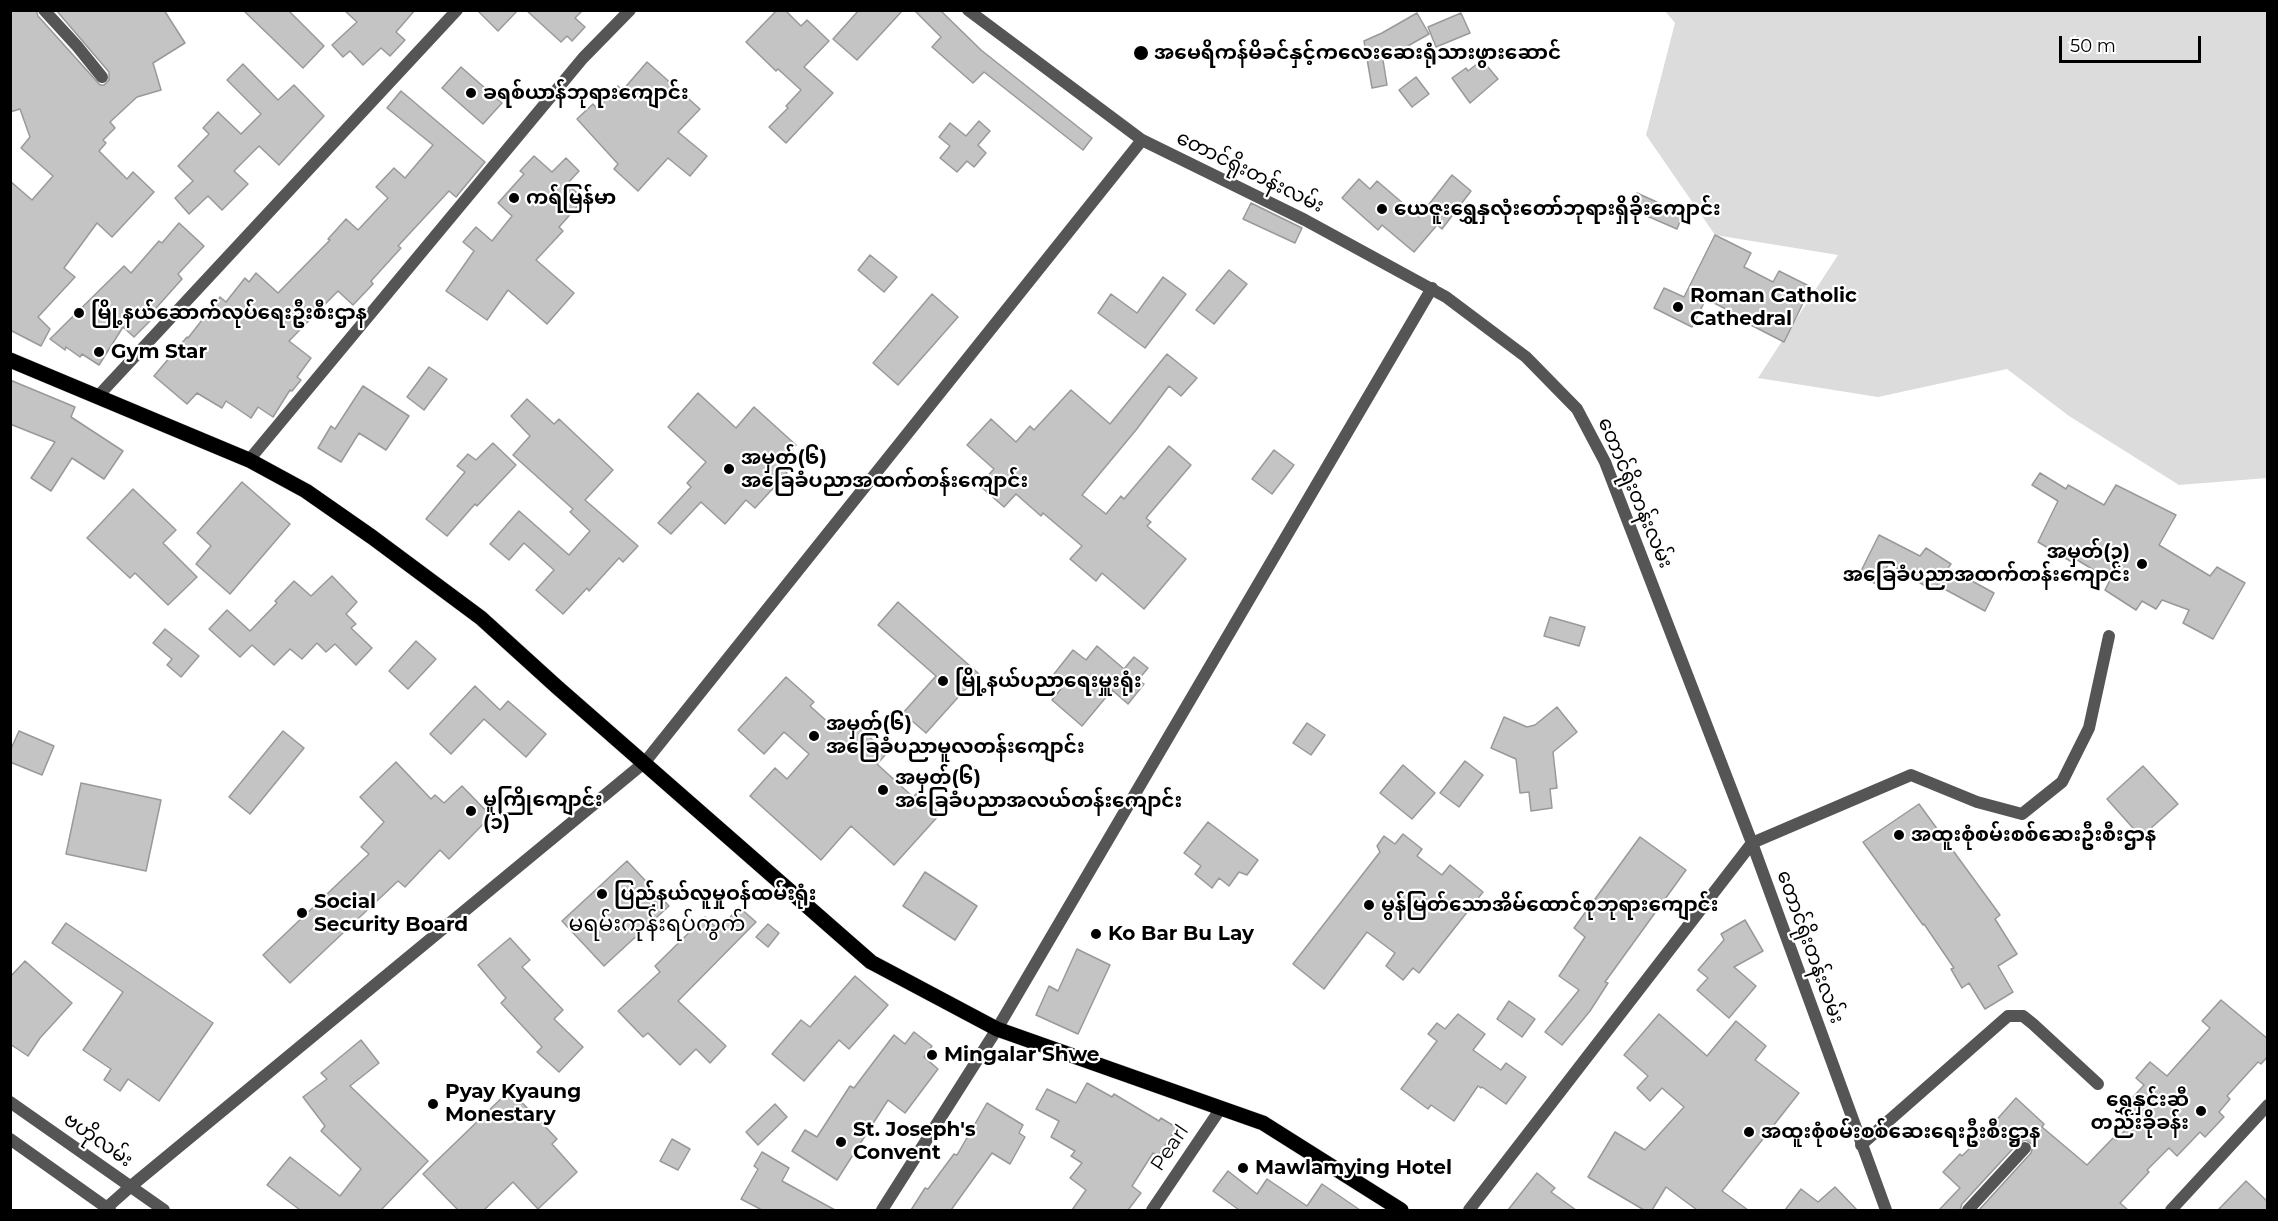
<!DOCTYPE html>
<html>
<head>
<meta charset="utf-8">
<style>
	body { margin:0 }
	#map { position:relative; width:2278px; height:1221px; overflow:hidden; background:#fff; font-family:Montserrat,sans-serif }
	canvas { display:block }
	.frame { position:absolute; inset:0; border:12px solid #000; pointer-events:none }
	.scale { position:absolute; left:2059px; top:36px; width:142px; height:27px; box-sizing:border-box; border:3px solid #000; border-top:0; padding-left:8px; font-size:18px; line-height:21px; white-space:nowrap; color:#000; -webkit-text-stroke:4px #fff; paint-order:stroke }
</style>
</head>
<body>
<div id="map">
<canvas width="2278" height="1221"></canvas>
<div class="frame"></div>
<div class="scale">50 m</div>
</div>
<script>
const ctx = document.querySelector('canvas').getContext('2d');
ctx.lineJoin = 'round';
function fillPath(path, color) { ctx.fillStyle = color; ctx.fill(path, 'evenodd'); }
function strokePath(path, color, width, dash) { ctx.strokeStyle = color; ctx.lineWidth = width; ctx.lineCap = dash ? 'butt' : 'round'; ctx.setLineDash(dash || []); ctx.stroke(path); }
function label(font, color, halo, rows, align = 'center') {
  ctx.font = font + ' Montserrat,"Noto Sans Myanmar",sans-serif'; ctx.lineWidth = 4.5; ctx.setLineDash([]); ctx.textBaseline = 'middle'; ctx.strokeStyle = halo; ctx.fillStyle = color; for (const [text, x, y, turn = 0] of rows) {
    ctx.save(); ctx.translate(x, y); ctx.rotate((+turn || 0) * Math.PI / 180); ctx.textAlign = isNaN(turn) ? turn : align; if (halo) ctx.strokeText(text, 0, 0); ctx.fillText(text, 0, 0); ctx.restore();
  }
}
fillPath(new Path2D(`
	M 1665,11 L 2267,11 L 2267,478 L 2179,485 L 2069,416 L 2007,369 L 1878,397 L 1758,378 L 1838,255 L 1715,235 L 1646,135 L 1675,23 Z`), '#dcdcdc');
const building = new Path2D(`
	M 10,10 L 36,10 L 38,16 L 100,85 L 104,85 L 109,80 L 109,72 L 56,10 L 164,10 L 185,43 L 153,63 L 161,90 L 137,97 L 110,122 L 115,128 L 103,140 L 106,143 L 99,151 L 127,179 L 133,172 L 154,192 L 112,237 L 97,223 L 64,268 L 75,277 L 38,317 L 50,329 L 41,346 L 10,330 L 10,181 L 32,200 L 53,176 L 21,148 L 30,137 L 20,109 L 10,112 Z
	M 243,10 L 288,10 L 324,46 L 303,68 Z
	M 344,10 L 415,10 L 396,32 L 405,40 L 390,56 L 381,48 L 363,65 L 350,51 L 343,57 L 332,45 L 357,22 Z
	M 477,10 L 518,10 L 498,31 Z
	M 526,10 L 583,10 L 575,18 L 585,27 L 572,41 L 567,36 L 561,42 Z
	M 777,10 L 785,10 L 801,26 L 807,20 L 829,41 L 804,67 L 833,93 L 786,143 L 769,127 L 788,108 L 786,106 L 801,90 L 778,69 L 776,71 L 746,42 Z
	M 859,10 L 903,10 L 857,60 L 833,39 Z
	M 914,10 L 940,10 L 981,50 L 1092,138 L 1083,150 L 984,72 L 973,83 L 932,47 L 941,37 Z
	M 1417,13 L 1429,34 L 1383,60 L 1387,85 L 1372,88 L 1364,41 L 1382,33 Z
	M 1461,13 L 1470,33 L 1436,47 L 1428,27 Z
	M 1482,60 L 1498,79 L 1470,103 L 1452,78 L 1466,68 L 1468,71 Z
	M 647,62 L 700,109 L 678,132 L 707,156 L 690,176 L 668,158 L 638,191 L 614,169 L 618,164 L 577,119 L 593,104 L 597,109 L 618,86 L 622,91 Z
	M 243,64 L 278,100 L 294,85 L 324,116 L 279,165 L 259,146 L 234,171 L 248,184 L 222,210 L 208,196 L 189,214 L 175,198 L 193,181 L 178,166 L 209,134 L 203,128 L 218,112 L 241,134 L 261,114 L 227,80 Z
	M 461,67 L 502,103 L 483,124 L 442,88 Z
	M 1416,77 L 1429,94 L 1412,107 L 1399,90 Z
	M 401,91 L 485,162 L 456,197 L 449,191 L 398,246 L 401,248 L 371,281 L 373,284 L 353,305 L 338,291 L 289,341 L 311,358 L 297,377 L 301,380 L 292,391 L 290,390 L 273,417 L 258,407 L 251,418 L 226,401 L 222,408 L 197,393 L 187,404 L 154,376 L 187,337 L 188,338 L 220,297 L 226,302 L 245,278 L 249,282 L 256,273 L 278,293 L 330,240 L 328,239 L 346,219 L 358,230 L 388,198 L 376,187 L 394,168 L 405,178 L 433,145 L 387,108 Z
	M 979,121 L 990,131 L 978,145 L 986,153 L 974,167 L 967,161 L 957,172 L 940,158 L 950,146 L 939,137 L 950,123 L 966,136 Z
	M 534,156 L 552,172 L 566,158 L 579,171 L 567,184 L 584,199 L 559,227 L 563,231 L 536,260 L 574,293 L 547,324 L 508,290 L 487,320 L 446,291 L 474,251 L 463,242 L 476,227 L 492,241 L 512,216 L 498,203 L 524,174 L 520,171 Z
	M 1452,175 L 1471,191 L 1442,229 L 1437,225 L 1414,252 L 1382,225 L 1378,230 L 1342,198 L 1359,179 L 1370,189 L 1377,181 L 1419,217 Z
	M 1637,193 L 1683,214 L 1677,229 L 1631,209 Z
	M 1251,203 L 1302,228 L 1295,243 L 1243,219 Z
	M 179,223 L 204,246 L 178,274 L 182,279 L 149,316 L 152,319 L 134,337 L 123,327 L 99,365 L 82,354 L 80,357 L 66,347 L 65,350 L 50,339 L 124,266 L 131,273 L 159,241 L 162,243 Z
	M 1715,235 L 1751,253 L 1744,267 L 1773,282 L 1779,271 L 1811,287 L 1784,342 L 1743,321 L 1744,318 L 1706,299 L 1692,327 L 1654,308 L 1664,288 L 1684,297 Z
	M 870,255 L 897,277 L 884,292 L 858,270 Z
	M 1229,270 L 1247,284 L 1214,324 L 1196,310 Z
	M 1163,277 L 1186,294 L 1145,348 L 1098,313 L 1111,294 L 1137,313 Z
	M 932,294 L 958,317 L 898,385 L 873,363 Z
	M 1167,354 L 1197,378 L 1181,396 L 1169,386 L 1136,430 L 1082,495 L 1106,514 L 1121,496 L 1124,499 L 1169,446 L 1191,465 L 1146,518 L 1151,522 L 1147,526 L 1186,559 L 1144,609 L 1102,573 L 1096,581 L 1070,559 L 1082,546 L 1043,513 L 1041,516 L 1016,494 L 1004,507 L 979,485 L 994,469 L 967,445 L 991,419 L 1016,442 L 1030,426 L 1034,430 L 1071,390 L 1110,424 Z
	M 429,367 L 447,379 L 424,410 L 407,397 Z
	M 10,380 L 75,407 L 71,417 L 123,451 L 104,479 L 72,458 L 51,491 L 31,478 L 55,442 L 10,424 Z
	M 363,386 L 409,416 L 386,450 L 359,433 L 341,462 L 318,448 L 331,426 L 335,429 Z
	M 698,393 L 736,428 L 754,407 L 796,445 L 778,464 L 787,473 L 755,508 L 746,500 L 725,524 L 701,502 L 671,534 L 658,523 L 691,487 L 687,483 L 706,462 L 668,427 Z
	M 527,399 L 554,424 L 559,419 L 613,470 L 585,500 L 638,546 L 623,562 L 619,558 L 589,591 L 587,588 L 563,614 L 536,590 L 554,570 L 524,543 L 509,560 L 490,544 L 519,511 L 569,555 L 590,531 L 570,512 L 573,509 L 513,455 L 530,436 L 511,416 Z
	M 493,443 L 516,465 L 477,506 L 475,504 L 447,536 L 426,519 L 465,472 L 457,466 L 468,454 L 476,460 Z
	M 1274,450 L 1294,465 L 1272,494 L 1252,479 Z
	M 2040,473 L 2066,489 L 2068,485 L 2104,505 L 2116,485 L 2176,515 L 2159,545 L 2210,576 L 2217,567 L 2245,583 L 2213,639 L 2183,623 L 2189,610 L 2162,600 L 2156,609 L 2142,601 L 2136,610 L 2105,590 L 2110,580 L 2074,558 L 2072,562 L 2038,542 L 2058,501 L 2032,485 Z
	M 242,482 L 290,524 L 230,594 L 196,564 L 211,546 L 197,533 Z
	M 133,489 L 176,530 L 163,543 L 197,577 L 168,605 L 135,573 L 130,578 L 87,538 Z
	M 1879,535 L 1920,556 L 1926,548 L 1951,564 L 1948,568 L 1994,593 L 1985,611 L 1937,585 L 1933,591 L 1889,563 L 1878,585 L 1859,575 Z
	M 332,576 L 357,602 L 346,614 L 356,624 L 351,628 L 372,648 L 356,665 L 335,644 L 326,652 L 317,643 L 302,659 L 290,649 L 274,665 L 252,645 L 240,657 L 209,629 L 227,610 L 250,631 L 277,603 L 275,601 L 294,581 L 311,596 Z
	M 898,602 L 979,674 L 926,733 L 903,713 L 936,676 L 878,625 Z
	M 1550,617 L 1585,627 L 1579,646 L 1544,636 Z
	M 165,629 L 199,656 L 181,677 L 167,665 L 172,659 L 153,643 Z
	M 416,641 L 436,659 L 408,689 L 389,671 Z
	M 1097,646 L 1124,669 L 1134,657 L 1148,668 L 1138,680 L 1144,684 L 1128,704 L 1112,690 L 1082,726 L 1052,700 L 1065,684 L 1054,674 L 1073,650 L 1086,660 Z
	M 786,677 L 814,702 L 810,706 L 840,733 L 852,721 L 887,753 L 877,764 L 913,797 L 917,793 L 940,814 L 894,865 L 851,826 L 821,860 L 750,796 L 775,768 L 787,779 L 809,754 L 784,732 L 764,754 L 738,730 Z
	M 475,686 L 500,710 L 508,701 L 546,734 L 526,757 L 484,719 L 451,754 L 430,734 Z
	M 1557,707 L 1577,732 L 1553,752 L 1557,788 L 1550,789 L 1552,808 L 1531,811 L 1529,792 L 1520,793 L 1516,759 L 1491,748 L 1504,717 L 1527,727 L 1535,725 Z
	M 1307,723 L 1325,735 L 1311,755 L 1293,743 Z
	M 19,731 L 54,746 L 42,775 L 10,762 L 10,751 Z
	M 283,731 L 304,748 L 250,814 L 229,797 Z
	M 1465,761 L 1483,775 L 1459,807 L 1440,793 Z
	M 396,762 L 431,799 L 435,795 L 444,803 L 462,786 L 491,816 L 449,859 L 440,850 L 405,887 L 398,881 L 290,983 L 263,955 L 369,854 L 361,847 L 384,822 L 360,797 Z
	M 1403,765 L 1435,793 L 1412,819 L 1380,793 Z
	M 2143,766 L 2178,804 L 2141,837 L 2107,799 Z
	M 81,783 L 161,800 L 146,871 L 66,854 Z
	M 1919,804 L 2000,915 L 1995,919 L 2017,954 L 1998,966 L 2013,992 L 1985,1009 L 1969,983 L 1962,988 L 1951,969 L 1954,968 L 1924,924 L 1923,925 L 1863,842 Z
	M 1208,822 L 1258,860 L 1247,875 L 1239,872 L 1229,886 L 1219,878 L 1212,888 L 1195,874 L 1201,866 L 1184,853 Z
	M 1403,834 L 1422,849 L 1417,856 L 1442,875 L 1450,865 L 1483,892 L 1419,973 L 1413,968 L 1403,980 L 1386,966 L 1395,953 L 1367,932 L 1324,989 L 1293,964 L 1380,852 L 1377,846 L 1384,836 L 1395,844 Z
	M 1640,837 L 1686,870 L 1605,982 L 1608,983 L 1590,1011 L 1562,1045 L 1545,1032 L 1579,990 L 1559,976 L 1585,937 L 1574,928 Z
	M 627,861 L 669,906 L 604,966 L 562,921 Z
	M 925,872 L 977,906 L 955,940 L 903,906 Z
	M 739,907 L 756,922 L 678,1001 L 726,1046 L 710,1063 L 696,1049 L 680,1065 L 648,1033 L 643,1037 L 618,1011 L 660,972 L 655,966 L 705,917 L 719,930 Z
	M 1745,920 L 1763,951 L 1734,967 L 1756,986 L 1729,1018 L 1697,990 L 1708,978 L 1698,970 L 1724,940 L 1721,934 Z
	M 66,923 L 213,1023 L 159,1101 L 128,1079 L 120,1091 L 104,1080 L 111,1069 L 83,1050 L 123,992 L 52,943 Z
	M 768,924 L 779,933 L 768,947 L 756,937 Z
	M 510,938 L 530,960 L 522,967 L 563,1010 L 554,1019 L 583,1047 L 559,1072 L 537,1052 L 542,1047 L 501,1003 L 506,998 L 478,965 Z
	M 1077,949 L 1110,965 L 1078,1034 L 1036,1015 L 1049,986 L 1058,991 Z
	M 25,961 L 72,1003 L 40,1038 L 28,1056 L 10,1044 L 10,977 Z
	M 855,976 L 888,1005 L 849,1049 L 839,1040 L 804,1081 L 772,1054 L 801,1020 L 810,1027 Z
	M 2221,1000 L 2268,1039 L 2268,1056 L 2261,1064 L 2258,1062 L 2227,1096 L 2230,1099 L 2219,1112 L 2224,1117 L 2205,1137 L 2200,1132 L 2177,1156 L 2169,1148 L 2147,1170 L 2149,1172 L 2120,1203 L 2128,1210 L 1979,1210 L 2031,1153 L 2033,1145 L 2026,1140 L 2019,1142 L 1962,1204 L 1960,1210 L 1939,1210 L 1960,1188 L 1943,1172 L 1960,1154 L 1962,1156 L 1983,1135 L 2016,1098 L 2044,1124 L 2042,1127 L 2087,1165 L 2113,1138 L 2116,1140 L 2137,1117 L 2125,1106 L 2144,1085 L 2136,1078 L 2150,1062 L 2167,1076 L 2210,1028 L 2202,1021 Z
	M 1509,1001 L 1535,1019 L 1522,1037 L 1497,1019 Z
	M 1458,1014 L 1485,1034 L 1473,1050 L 1501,1070 L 1506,1063 L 1526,1077 L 1506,1104 L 1482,1087 L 1481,1088 L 1478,1086 L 1454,1121 L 1431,1105 L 1428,1109 L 1401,1089 L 1437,1041 L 1428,1034 L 1437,1023 L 1445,1029 Z
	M 1659,1014 L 1707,1056 L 1736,1021 L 1766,1046 L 1755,1060 L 1799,1093 L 1722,1191 L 1748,1210 L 1697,1210 L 1666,1187 L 1652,1210 L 1644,1210 L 1588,1177 L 1615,1132 L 1645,1150 L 1684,1107 L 1662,1088 L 1650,1101 L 1637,1088 L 1648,1076 L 1624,1055 Z
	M 914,1032 L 932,1046 L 924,1057 L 938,1069 L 905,1113 L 888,1100 L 837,1180 L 792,1151 L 805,1130 L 817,1137 L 850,1086 L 854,1088 L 894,1035 L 905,1044 Z
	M 361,1040 L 379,1063 L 350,1086 L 428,1161 L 381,1210 L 300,1210 L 267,1185 L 290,1157 L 340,1196 L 361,1169 L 321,1131 L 325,1126 L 303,1097 L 327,1079 L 321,1073 Z
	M 1087,1083 L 1112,1097 L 1114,1094 L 1159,1121 L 1161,1118 L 1177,1128 L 1158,1156 L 1153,1153 L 1132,1186 L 1141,1193 L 1128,1210 L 1072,1210 L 1086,1190 L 1070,1178 L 1082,1163 L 1071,1156 L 1075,1151 L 1051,1137 L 1059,1121 L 1036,1109 L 1047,1089 L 1076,1103 Z
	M 510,1090 L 557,1139 L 552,1144 L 577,1172 L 538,1209 L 513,1182 L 484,1210 L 458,1210 L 423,1174 Z
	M 987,1103 L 1023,1125 L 1019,1133 L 1025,1137 L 1010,1164 L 992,1153 L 951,1210 L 911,1210 L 925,1188 L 928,1189 L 954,1154 L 957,1155 Z
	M 775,1104 L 787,1117 L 758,1145 L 746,1132 Z
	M 672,1139 L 690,1149 L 678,1170 L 660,1161 Z
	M 762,1152 L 789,1168 L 782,1181 L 835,1210 L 762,1210 L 741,1199 L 758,1169 L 754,1166 Z
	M 1228,1171 L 1257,1194 L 1267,1179 L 1307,1206 L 1322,1184 L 1360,1210 L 1239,1210 L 1213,1191 Z
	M 1537,1173 L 1555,1188 L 1551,1192 L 1576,1210 L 1508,1210 Z
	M 2246,1181 L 2268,1202 L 2268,1210 L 2218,1210 Z
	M 1835,1187 L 1857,1210 L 1785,1210 L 1801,1189 L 1818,1202 Z`);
fillPath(building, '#c4c4c4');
strokePath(building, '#999', 1.5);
const primary = new Path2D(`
	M 10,360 L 249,460 L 306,491 L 372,537 L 481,618 L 557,687 L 871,962 L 997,1029 L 1263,1123 L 1401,1210`);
strokePath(primary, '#dbdbdb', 16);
strokePath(new Path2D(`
	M 44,10 L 77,46 L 102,77
	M 99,395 L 457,10
	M 249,460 L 583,58 L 630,10
	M 10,1102 L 164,1210
	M 10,1139 L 110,1210
	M 1861,1145 L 2008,1016 L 2023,1016 L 2033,1024 L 2098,1084
	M 882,1210 L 997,1029 L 1432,288
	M 1152,1210 L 1221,1108
	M 1469,1210 L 1752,843 L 1911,775 L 1977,802 L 2022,814 L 2062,782 L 2089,728 L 2109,636
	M 1968,1210 L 2025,1148
	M 2171,1210 L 2268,1105`), '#555', 12);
strokePath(new Path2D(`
	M 968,10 L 1142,140 L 1305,220 L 1446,297 L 1526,357 L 1577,409 L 1605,462 L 1752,843 L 1886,1210
	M 104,1210 L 130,1187 L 645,762 L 1142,140`), '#555', 12);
strokePath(primary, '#000', 15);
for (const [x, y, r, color] of [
	[1141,53,8,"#000"],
	[471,93,6,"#000"],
	[514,198,6,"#000"],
	[1382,209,6,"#000"],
	[1678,307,6,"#000"],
	[79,313,6,"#000"],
	[99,352,6,"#000"],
	[729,469,6,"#000"],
	[2142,564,6,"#000"],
	[943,681,6,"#000"],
	[814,736,6,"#000"],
	[883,790,6,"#000"],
	[471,811,6,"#000"],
	[1899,835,6,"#000"],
	[602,894,6,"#000"],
	[1369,905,6,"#000"],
	[302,913,6,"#000"],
	[1096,934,6,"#000"],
	[932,1055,6,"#000"],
	[433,1104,6,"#000"],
	[2201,1111,6,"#000"],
	[1749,1132,6,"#000"],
	[841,1142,6,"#000"],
	[1243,1168,6,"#000"]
]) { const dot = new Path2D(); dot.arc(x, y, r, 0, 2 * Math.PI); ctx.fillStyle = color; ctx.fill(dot); strokePath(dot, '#fff', 2); }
label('bold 20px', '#000', '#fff', [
	["အမေရိကန်မိခင်နှင့်ကလေးဆေးရုံသားဖွားဆောင်",1154,53],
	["ခရစ်ယာန်ဘုရားကျောင်း",483,93],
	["ကရ်မြန်မာ",526,198],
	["ယေဇူးရွှေနှလုံးတော်ဘုရားရှိခိုးကျောင်း",1394,209],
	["Roman Catholic",1690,296],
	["Cathedral",1690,319],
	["မြို့နယ်ဆောက်လုပ်ရေးဦးစီးဌာန",91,313],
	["Gym Star",111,352],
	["အမှတ်(၆)",741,458],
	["အခြေခံပညာအထက်တန်းကျောင်း",741,481],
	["အမှတ်(၃)",2130,552,"right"],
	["အခြေခံပညာအထက်တန်းကျောင်း",2130,575,"right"],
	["မြို့နယ်ပညာရေးမှူးရုံး",955,681],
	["အမှတ်(၆)",826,724],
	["အခြေခံပညာမူလတန်းကျောင်း",826,747],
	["အမှတ်(၆)",895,778],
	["အခြေခံပညာအလယ်တန်းကျောင်း",895,801],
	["မူကြိုကျောင်း",483,800],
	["(၁)",483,823],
	["အထူးစုံစမ်းစစ်ဆေးဦးစီးဌာန",1911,835],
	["ပြည်နယ်လူမှုဝန်ထမ်းရုံး",614,894],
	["Social",314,902],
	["Security Board",314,925],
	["မွန်မြတ်သောအိမ်ထောင်စုဘုရားကျောင်း",1381,905],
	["Ko Bar Bu Lay",1108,934],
	["Mingalar Shwe",944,1055],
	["Pyay Kyaung",445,1092],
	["Monestary",445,1115],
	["ရွှေနှင်းဆီ",2189,1100,"right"],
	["တည်းခိုခန်း",2189,1123,"right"],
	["St. Joseph's",853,1130],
	["Convent",853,1153],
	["အထူးစုံစမ်းစစ်ဆေးရေးဦးစီးဋ္ဌာန",1761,1132],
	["Mawlamying Hotel",1255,1168]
], 'left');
label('20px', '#000', '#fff', [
	["တောင်ရိုးတန်းလမ်း",1250,172,26],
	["တောင်ရိုးတန်းလမ်း",1635,493,67],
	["တောင်ရိုးတန်းလမ်း",1810,947,70],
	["ဗဟိုလမ်း",98,1140,35],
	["Pearl",1170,1148,-56]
]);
label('22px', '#000', '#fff', [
	["မရမ်းကုန်းရပ်ကွက်",657,925]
]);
</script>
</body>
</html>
